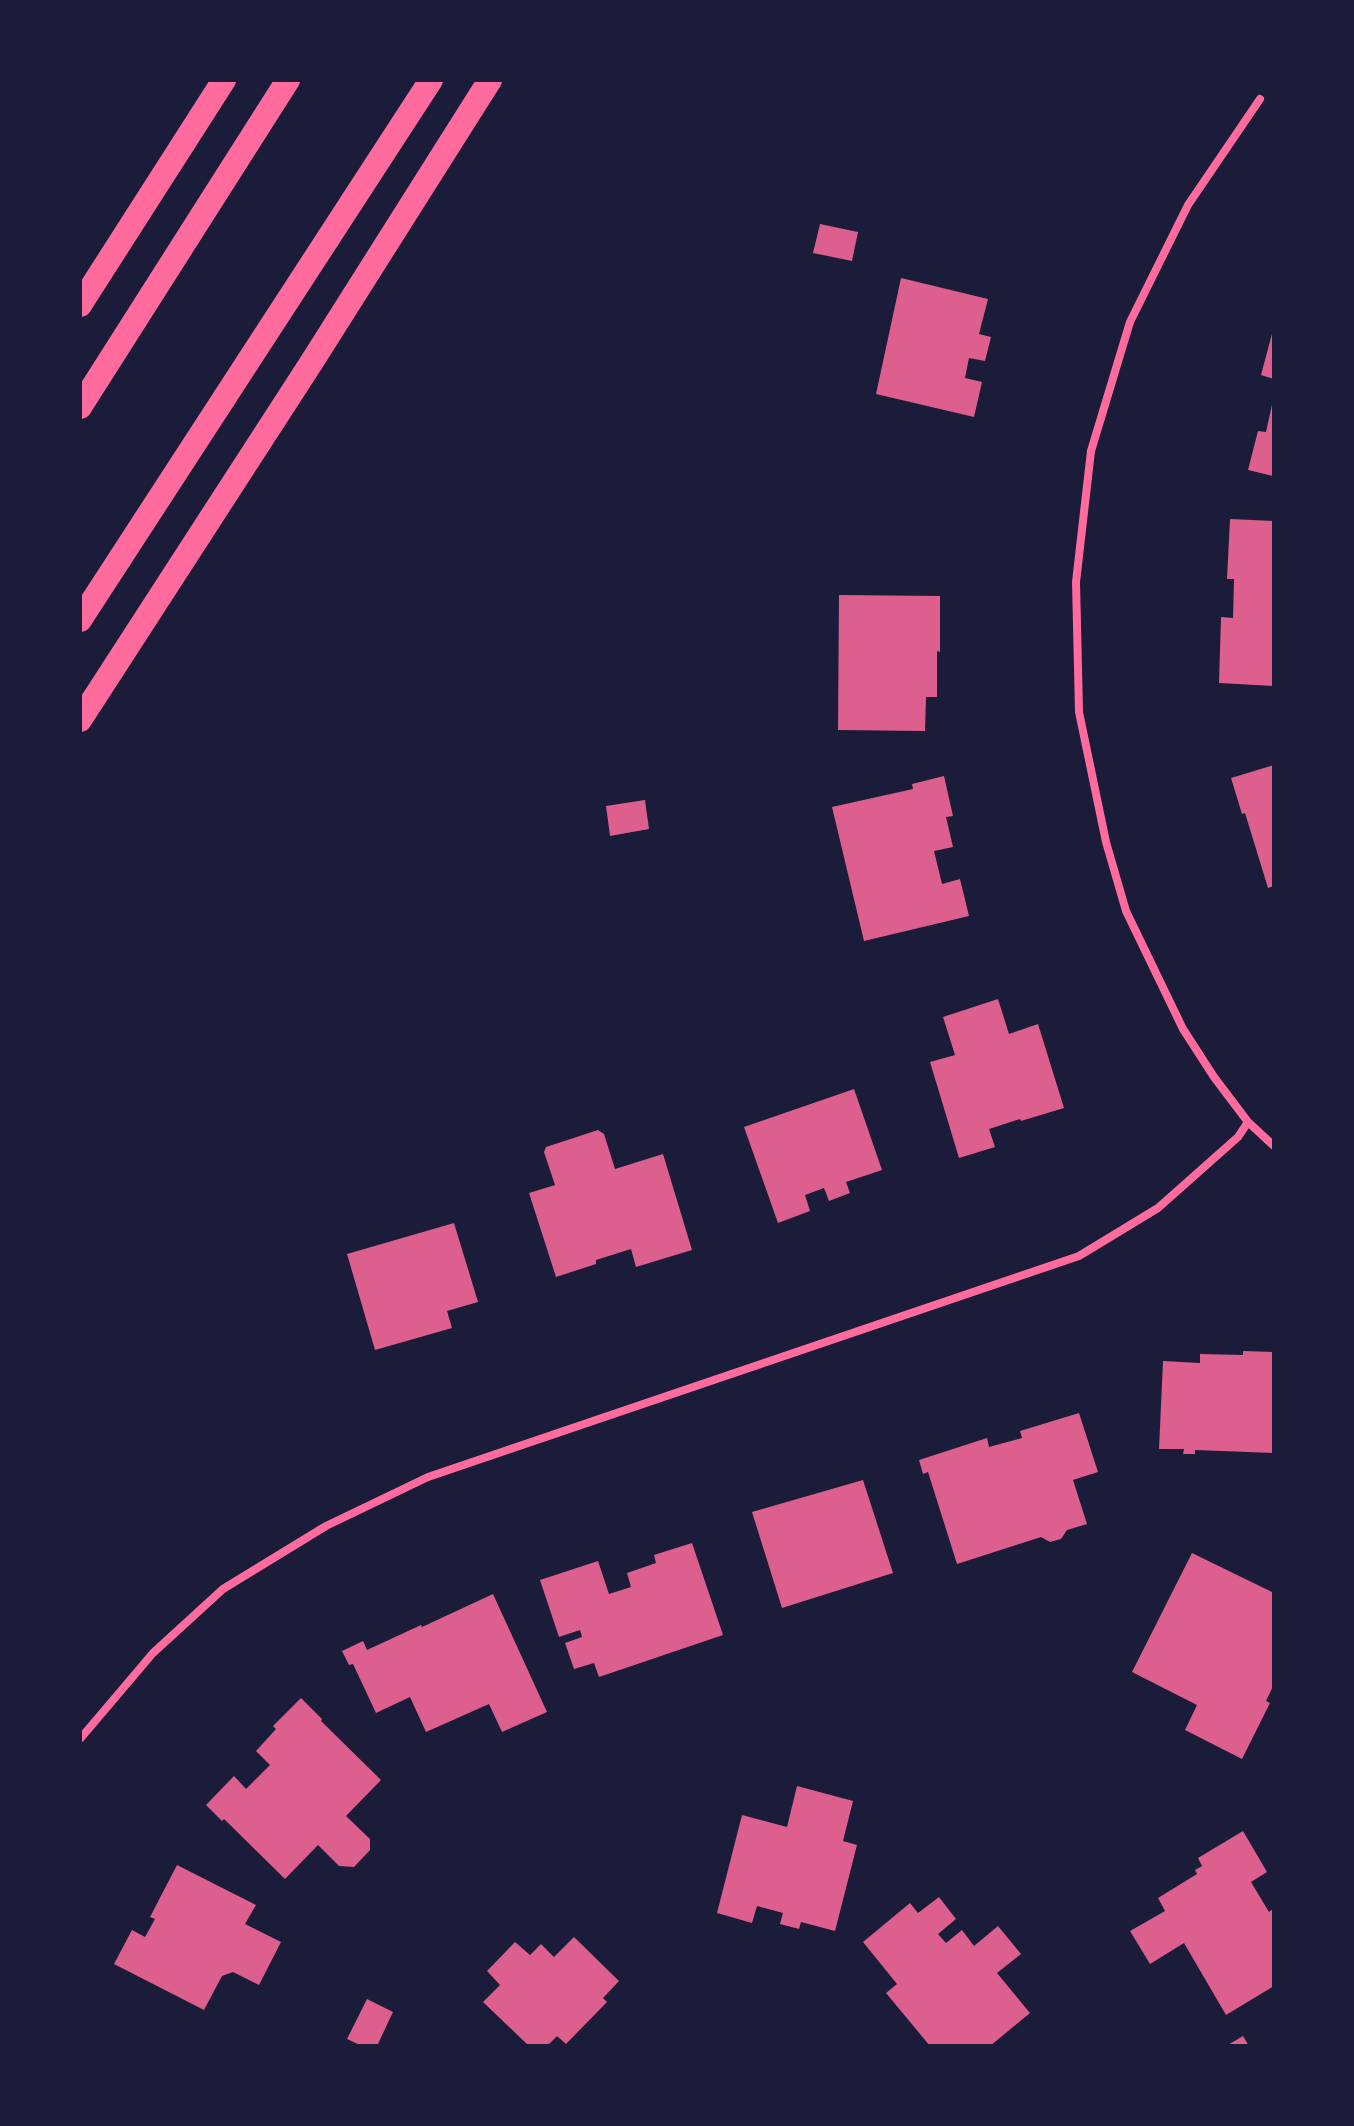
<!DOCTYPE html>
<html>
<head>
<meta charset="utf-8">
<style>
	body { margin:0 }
	#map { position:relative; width:1354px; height:2126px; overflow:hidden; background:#1b1b3a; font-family:Overpass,sans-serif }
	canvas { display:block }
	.frame { position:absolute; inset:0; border:82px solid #1b1b3a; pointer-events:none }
</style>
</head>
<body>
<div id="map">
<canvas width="1354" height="2126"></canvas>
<div class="frame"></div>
</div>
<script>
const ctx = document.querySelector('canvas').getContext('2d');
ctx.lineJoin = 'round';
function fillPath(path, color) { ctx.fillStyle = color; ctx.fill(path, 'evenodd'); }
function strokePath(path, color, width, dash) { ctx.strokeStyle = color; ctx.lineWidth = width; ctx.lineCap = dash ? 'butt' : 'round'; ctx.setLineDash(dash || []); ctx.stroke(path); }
fillPath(new Path2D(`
	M 820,224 L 858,232 L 852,261 L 813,253 Z
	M 901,278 L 988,299 L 979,334 L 991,337 L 985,361 L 969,358 L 965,378 L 982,382 L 974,417 L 876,394 Z
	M 1273,330 L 1274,330 L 1274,379 L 1261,375 Z
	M 1273,400 L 1274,400 L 1273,476 L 1248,470 L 1258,431 L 1266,432 Z
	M 1230,519 L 1274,521 L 1274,686 L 1219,683 L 1221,617 L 1233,618 L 1234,579 L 1227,579 Z
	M 839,595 L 940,596 L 940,652 L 937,651 L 937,697 L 926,697 L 925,731 L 838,730 Z
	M 1274,765 L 1274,886 L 1268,888 L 1245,813 L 1242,814 L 1231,778 Z
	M 944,776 L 953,816 L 946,817 L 953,847 L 934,851 L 942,884 L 960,879 L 969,916 L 864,941 L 832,807 L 913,789 L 912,784 Z
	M 645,800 L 649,829 L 610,836 L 606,806 Z
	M 998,999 L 1009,1034 L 1038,1024 L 1064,1108 L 1021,1121 L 1020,1119 L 989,1129 L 995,1147 L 959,1158 L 930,1062 L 955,1055 L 943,1017 Z
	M 854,1089 L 882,1170 L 846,1182 L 850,1193 L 829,1201 L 824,1188 L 805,1195 L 810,1211 L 778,1223 L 744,1127 Z
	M 598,1130 L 604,1134 L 615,1169 L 663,1154 L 692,1250 L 636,1267 L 631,1249 L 596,1260 L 596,1264 L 556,1277 L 529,1193 L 555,1185 L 544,1152 L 546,1147 Z
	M 454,1223 L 478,1302 L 447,1311 L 452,1328 L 375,1350 L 347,1254 Z
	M 1243,1351 L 1274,1352 L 1274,1453 L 1195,1450 L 1195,1454 L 1183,1454 L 1184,1449 L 1159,1449 L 1163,1361 L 1200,1363 L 1200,1354 L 1243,1355 Z
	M 1079,1413 L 1098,1472 L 1073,1480 L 1087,1524 L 1067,1530 L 1061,1539 L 1050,1542 L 1041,1537 L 957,1564 L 928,1472 L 923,1474 L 919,1460 L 987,1438 L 989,1447 L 1022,1438 L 1020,1431 Z
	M 863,1480 L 893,1573 L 782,1608 L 752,1512 Z
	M 692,1543 L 723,1635 L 599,1677 L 594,1663 L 574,1669 L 565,1643 L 582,1637 L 580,1630 L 559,1637 L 540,1580 L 598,1561 L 609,1594 L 631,1587 L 627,1573 L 656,1563 L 654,1555 Z
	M 1192,1553 L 1274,1593 L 1274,1684 L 1266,1701 L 1270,1703 L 1242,1759 L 1185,1730 L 1197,1705 L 1132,1672 Z
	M 493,1594 L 547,1712 L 502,1732 L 489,1704 L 426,1732 L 410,1697 L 376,1713 L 353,1664 L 349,1665 L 342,1651 L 363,1641 L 367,1650 L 421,1625 L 422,1627 Z
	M 301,1698 L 322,1719 L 321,1721 L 381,1780 L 346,1816 L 370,1839 L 370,1850 L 354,1867 L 339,1866 L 318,1845 L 285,1879 L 224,1819 L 222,1821 L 206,1805 L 234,1776 L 246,1789 L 270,1765 L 256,1751 L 276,1729 L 273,1726 Z
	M 797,1786 L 853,1801 L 843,1841 L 857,1845 L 835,1931 L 801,1922 L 799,1929 L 780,1924 L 783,1913 L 757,1906 L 752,1923 L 717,1913 L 742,1815 L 787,1827 Z
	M 1243,1831 L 1267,1872 L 1251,1882 L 1269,1912 L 1274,1908 L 1274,1986 L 1226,2015 L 1184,1943 L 1150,1964 L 1130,1931 L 1165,1911 L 1158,1898 L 1197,1874 L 1195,1870 L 1202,1866 L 1198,1858 Z
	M 177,1865 L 256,1905 L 245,1924 L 281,1942 L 259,1985 L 233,1972 L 222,1976 L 204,2010 L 114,1964 L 132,1930 L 145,1937 L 155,1919 L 150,1917 Z
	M 939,1897 L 956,1919 L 938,1934 L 946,1943 L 962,1930 L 974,1946 L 998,1926 L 1021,1954 L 997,1973 L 1030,2013 L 990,2046 L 930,2046 L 886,1993 L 897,1984 L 863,1942 L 910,1903 L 918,1913 Z
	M 574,1937 L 619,1981 L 603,1998 L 607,2002 L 566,2044 L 557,2036 L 547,2046 L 529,2046 L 483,2002 L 500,1985 L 487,1971 L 515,1942 L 530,1955 L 541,1944 L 554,1957 Z
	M 367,1999 L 393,2012 L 377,2046 L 362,2046 L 347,2039 Z
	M 1243,2036 L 1249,2046 L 1226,2046 Z`), '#dd5f8e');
strokePath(new Path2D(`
	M 1260,99 L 1188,205 L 1130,322 L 1091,451 L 1076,582 L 1079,712 L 1106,842 L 1126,911 L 1183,1029 L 1214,1077 L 1248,1122 L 1274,1146
	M 80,1739 L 153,1653 L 223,1589 L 326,1526 L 428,1477 L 1079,1256 L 1158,1208 L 1238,1137 L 1248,1122`), '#ff6b9d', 8);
strokePath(new Path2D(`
	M 80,305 L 224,80
	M 80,407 L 288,80
	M 80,620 L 431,80
	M 80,720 L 313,360 L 490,80`), '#ff6b9d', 24);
</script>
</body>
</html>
